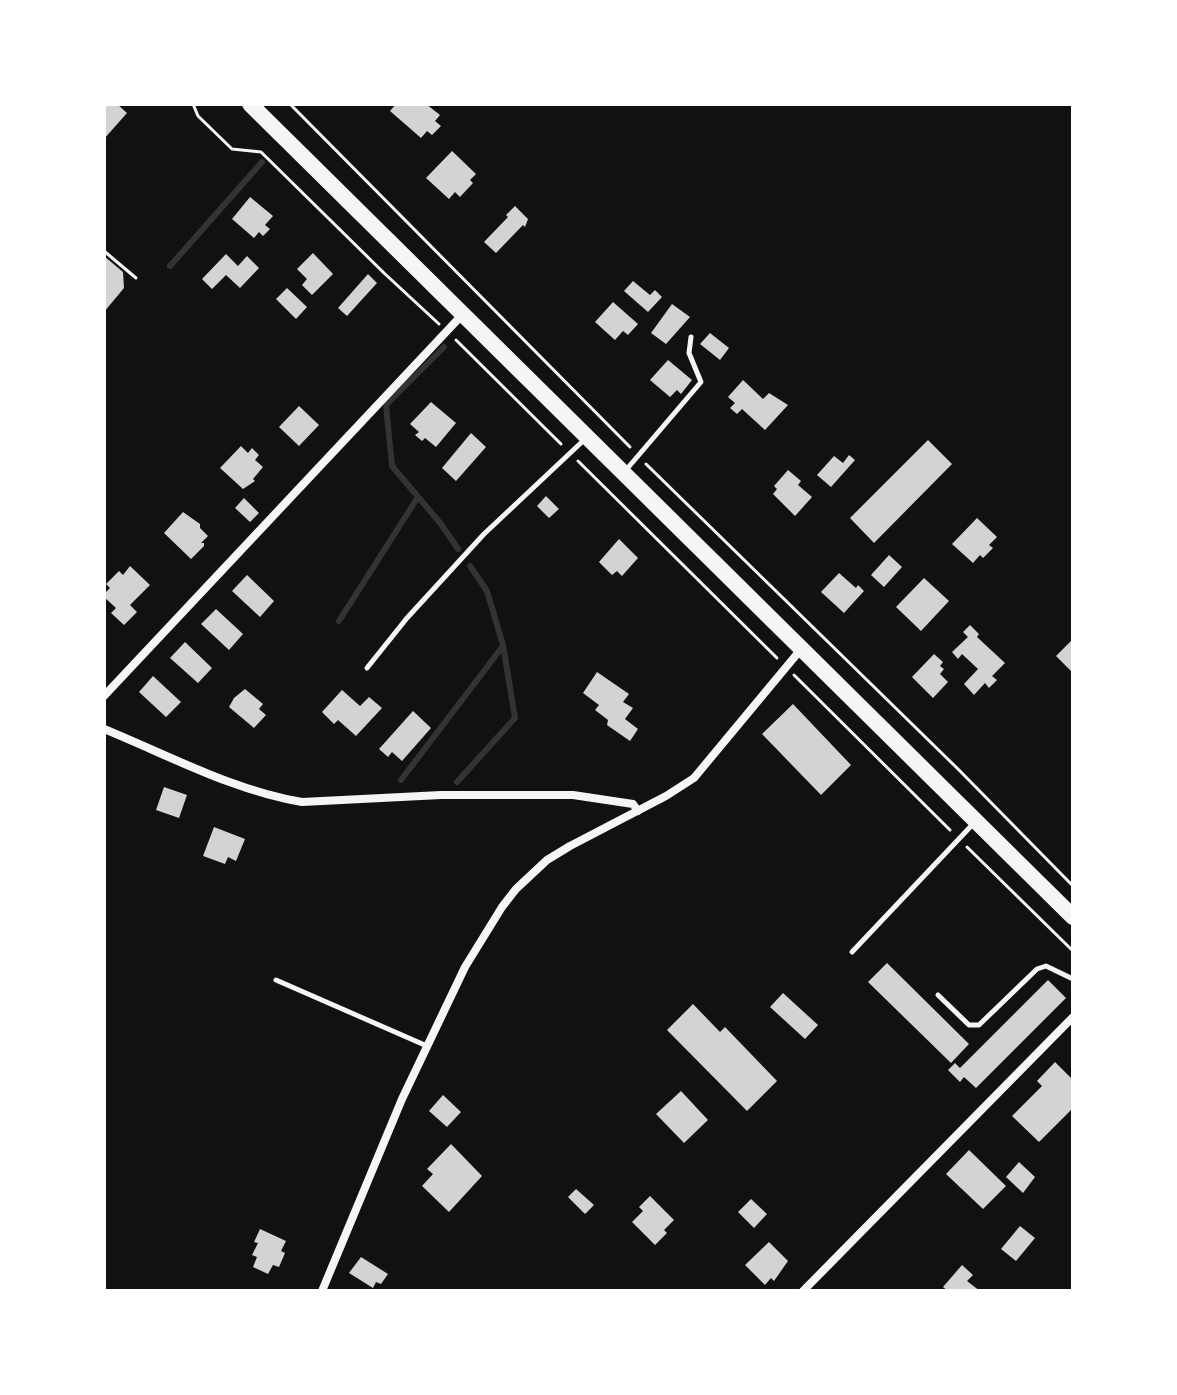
<!DOCTYPE html>
<html>
<head>
<meta charset="utf-8">
<style>
	body { margin:0 }
	#map { position:relative; width:1177px; height:1395px; overflow:hidden; background:#111; font-family:Manrope,sans-serif }
	canvas { display:block }
	.frame { position:absolute; inset:0; border:106px solid #fff; pointer-events:none }
</style>
</head>
<body>
<div id="map">
<canvas width="1177" height="1395"></canvas>
<div class="frame"></div>
</div>
<script>
const ctx = document.querySelector('canvas').getContext('2d');
ctx.lineJoin = 'round';
function strokePath(path, color, width, dash) { ctx.strokeStyle = color; ctx.lineWidth = width; ctx.lineCap = dash ? 'butt' : 'round'; ctx.setLineDash(dash || []); ctx.stroke(path); }
function fillPath(path, color) { ctx.fillStyle = color; ctx.fill(path, 'evenodd'); }
strokePath(new Path2D(`
	M 170,266 L 262,162
	M 444,347 L 386,405 L 392,466 L 441,524 L 458,549
	M 339,621 L 418,497
	M 401,780 L 503,646
	M 457,782 L 515,718 L 503,645 L 487,591 L 470,566`), '#333', 6);
fillPath(new Path2D(`
	M 104,104 L 117,104 L 127,113 L 104,139 Z
	M 396,104 L 426,104 L 440,115 L 435,121 L 441,126 L 432,135 L 427,131 L 421,138 L 390,111 Z
	M 452,151 L 476,174 L 470,180 L 473,183 L 460,197 L 455,192 L 449,199 L 426,178 Z
	M 250,197 L 273,216 L 265,225 L 270,229 L 263,236 L 259,232 L 254,238 L 232,219 Z
	M 515,206 L 528,219 L 525,227 L 523,225 L 496,253 L 484,242 L 508,217 L 506,215 Z
	M 313,253 L 333,274 L 312,295 L 302,285 L 307,279 L 297,269 Z
	M 226,254 L 238,266 L 247,256 L 259,268 L 240,288 L 226,275 L 212,289 L 202,279 Z
	M 104,256 L 123,272 L 124,288 L 104,312 Z
	M 368,274 L 377,283 L 347,316 L 338,308 Z
	M 633,281 L 650,295 L 655,290 L 662,297 L 648,312 L 624,291 Z
	M 287,288 L 307,307 L 296,319 L 276,299 Z
	M 613,302 L 638,324 L 628,335 L 623,331 L 615,340 L 595,322 Z
	M 672,304 L 690,317 L 666,344 L 651,333 Z
	M 710,333 L 729,348 L 720,360 L 700,344 Z
	M 668,360 L 692,380 L 681,394 L 677,390 L 670,397 L 650,380 Z
	M 743,380 L 763,399 L 769,393 L 788,405 L 765,430 L 742,409 L 737,414 L 730,408 L 735,403 L 728,397 Z
	M 431,402 L 456,423 L 436,447 L 425,438 L 422,441 L 415,435 L 419,432 L 410,424 Z
	M 299,406 L 319,425 L 299,446 L 279,427 Z
	M 471,433 L 486,447 L 456,481 L 442,468 Z
	M 928,440 L 952,464 L 874,543 L 850,518 Z
	M 241,446 L 248,453 L 252,448 L 259,455 L 255,460 L 263,467 L 253,479 L 255,481 L 243,489 L 220,468 Z
	M 849,455 L 855,460 L 831,487 L 817,475 L 834,456 L 843,463 Z
	M 788,470 L 801,481 L 798,485 L 812,497 L 795,516 L 773,494 L 777,489 L 774,486 Z
	M 546,496 L 559,509 L 549,518 L 537,506 Z
	M 244,498 L 259,513 L 250,522 L 235,508 Z
	M 183,512 L 200,524 L 200,528 L 208,536 L 201,543 L 204,543 L 204,546 L 191,559 L 164,533 Z
	M 977,518 L 997,537 L 989,545 L 993,548 L 983,558 L 980,555 L 973,563 L 952,544 Z
	M 619,539 L 638,558 L 622,576 L 617,571 L 612,575 L 599,562 Z
	M 889,555 L 902,567 L 884,587 L 871,575 Z
	M 130,566 L 150,585 L 130,605 L 137,612 L 124,625 L 111,613 L 116,608 L 104,597 L 104,594 L 110,588 L 106,584 L 119,571 L 123,575 Z
	M 839,573 L 856,588 L 858,585 L 864,591 L 844,613 L 821,592 Z
	M 247,575 L 274,601 L 260,617 L 232,591 Z
	M 924,578 L 949,601 L 921,631 L 896,607 Z
	M 216,609 L 243,634 L 229,650 L 201,624 Z
	M 970,625 L 979,634 L 977,637 L 1005,663 L 992,676 L 997,680 L 989,688 L 985,683 L 974,695 L 964,684 L 978,669 L 962,654 L 958,659 L 952,652 L 968,637 L 963,632 Z
	M 1073,639 L 1073,673 L 1056,656 Z
	M 185,642 L 212,668 L 198,683 L 170,658 Z
	M 934,654 L 943,662 L 940,666 L 944,669 L 940,674 L 948,682 L 933,698 L 912,677 Z
	M 597,672 L 629,694 L 623,702 L 633,708 L 625,719 L 638,729 L 630,741 L 607,725 L 608,720 L 595,710 L 599,705 L 583,693 Z
	M 153,676 L 181,702 L 166,717 L 139,692 Z
	M 245,689 L 263,704 L 259,709 L 266,715 L 254,728 L 229,707 L 234,698 Z
	M 342,690 L 360,706 L 369,697 L 382,708 L 356,736 L 338,720 L 334,724 L 322,712 Z
	M 793,704 L 851,765 L 821,795 L 762,734 Z
	M 413,711 L 431,728 L 402,761 L 392,752 L 388,757 L 379,749 Z
	M 164,787 L 187,795 L 179,818 L 156,810 Z
	M 214,827 L 245,839 L 236,861 L 228,857 L 225,864 L 203,856 Z
	M 887,963 L 969,1044 L 951,1063 L 868,982 Z
	M 1048,980 L 1066,998 L 976,1088 L 964,1077 L 960,1082 L 948,1070 L 955,1063 L 960,1068 Z
	M 783,993 L 818,1025 L 805,1039 L 770,1007 Z
	M 693,1004 L 720,1032 L 725,1027 L 777,1081 L 747,1111 L 667,1030 Z
	M 1055,1062 L 1073,1080 L 1073,1108 L 1039,1142 L 1012,1116 L 1042,1086 L 1037,1081 Z
	M 681,1091 L 708,1120 L 684,1143 L 656,1114 Z
	M 443,1095 L 461,1112 L 447,1127 L 429,1111 Z
	M 451,1144 L 482,1176 L 449,1212 L 422,1186 L 433,1174 L 427,1169 Z
	M 969,1150 L 1006,1186 L 983,1209 L 946,1174 Z
	M 1019,1162 L 1035,1177 L 1023,1193 L 1006,1177 Z
	M 576,1189 L 594,1205 L 585,1214 L 568,1197 Z
	M 650,1196 L 674,1220 L 664,1230 L 667,1233 L 655,1245 L 632,1222 L 643,1211 L 639,1207 Z
	M 751,1199 L 767,1214 L 754,1228 L 738,1212 Z
	M 1020,1226 L 1035,1238 L 1016,1261 L 1001,1249 Z
	M 260,1229 L 286,1241 L 281,1251 L 285,1253 L 279,1267 L 273,1265 L 268,1274 L 253,1267 L 257,1257 L 252,1255 L 258,1243 L 254,1242 Z
	M 769,1242 L 788,1261 L 774,1281 L 771,1278 L 765,1285 L 745,1265 Z
	M 361,1257 L 388,1274 L 381,1284 L 376,1282 L 373,1288 L 349,1273 Z
	M 962,1265 L 973,1275 L 967,1281 L 980,1291 L 948,1291 L 943,1287 Z`), '#d3d3d3');
strokePath(new Path2D(`
	M 193,104 L 198,116 L 232,149 L 261,152 L 384,273 L 439,324
	M 290,104 L 630,447
	M 104,251 L 136,278
	M 456,340 L 561,444
	M 578,461 L 777,658
	M 646,464 L 959,770 L 1073,886
	M 794,675 L 950,830
	M 967,847 L 1073,951`), '#f5f5f5', 3);
strokePath(new Path2D(`
	M 626,470 L 701,382 L 689,353 L 691,337
	M 367,668 L 407,618 L 484,534 L 584,440
	M 852,952 L 973,824
	M 276,980 L 427,1046
	M 938,995 L 969,1025 L 979,1025 L 1037,969 L 1046,966 L 1073,979`), '#f5f5f5', 5);
strokePath(new Path2D(`
	M 104,696 L 462,315
	M 104,729 C 168,755 234,791 302,802 L 441,795 L 573,795 L 633,804 L 638,811
	M 322,1291 L 402,1099 L 465,967 L 502,907 L 516,889 L 547,860 L 570,846 L 666,796 L 694,778 L 802,648
	M 803,1291 L 1073,1017`), '#f5f5f5', 8);
strokePath(new Path2D(`
	M 250,104 L 1073,917`), '#f5f5f5', 16);
</script>
</body>
</html>
